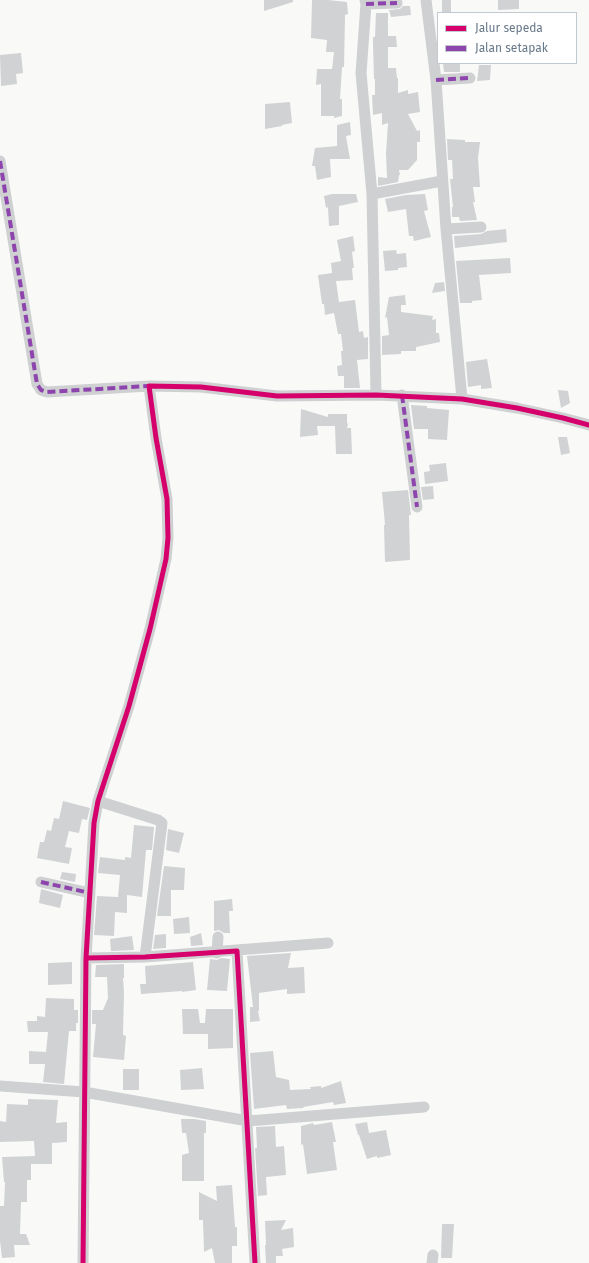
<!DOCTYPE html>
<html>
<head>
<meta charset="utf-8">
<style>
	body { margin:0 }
	#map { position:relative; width:589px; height:1263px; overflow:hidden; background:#f9f9f8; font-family:"Fira Sans",sans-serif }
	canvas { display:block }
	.legend { position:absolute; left:437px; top:12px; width:140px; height:52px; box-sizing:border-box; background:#fff; border:1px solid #c2c9d0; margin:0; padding:5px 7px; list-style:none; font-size:12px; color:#677889 }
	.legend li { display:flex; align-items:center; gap:8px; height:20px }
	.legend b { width:20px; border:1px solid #c2c9d0 }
</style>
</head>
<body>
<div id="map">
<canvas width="589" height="1263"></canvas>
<ul class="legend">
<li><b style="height:5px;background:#d6006c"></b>Jalur sepeda</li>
<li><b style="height:5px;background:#8e44ad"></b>Jalan setapak</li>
</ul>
</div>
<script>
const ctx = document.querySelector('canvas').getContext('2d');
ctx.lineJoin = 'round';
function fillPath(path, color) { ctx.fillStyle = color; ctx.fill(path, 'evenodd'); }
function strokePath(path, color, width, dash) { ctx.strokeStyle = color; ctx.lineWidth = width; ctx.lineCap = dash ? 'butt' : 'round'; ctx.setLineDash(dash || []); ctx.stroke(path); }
fillPath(new Path2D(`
	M 264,0 L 293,0 L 293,2 L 264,11 Z
	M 312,0 L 328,0 L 347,2 L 348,14 L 345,15 L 344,67 L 342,67 L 340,99 L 342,99 L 342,116 L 334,118 L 334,116 L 321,116 L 321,84 L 316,85 L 317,69 L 332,69 L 334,52 L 326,52 L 327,40 L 311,38 Z
	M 442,0 L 451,0 L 451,13 L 442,13 Z
	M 498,0 L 519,0 L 519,9 L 498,10 Z
	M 403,6 L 410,6 L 411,15 L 391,17 L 389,10 L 400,9 Z
	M 376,13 L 388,13 L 388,36 L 396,36 L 397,47 L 388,47 L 388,68 L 396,68 L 397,78 L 398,78 L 398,93 L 408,90 L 408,94 L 418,92 L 420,112 L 408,114 L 417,131 L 420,130 L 420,142 L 417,142 L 417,160 L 408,170 L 399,170 L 400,175 L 399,175 L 398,182 L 378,186 L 378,177 L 387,178 L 386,153 L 388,123 L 382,125 L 382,113 L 373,115 L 372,95 L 375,95 L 375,79 L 374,79 L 373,44 L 373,37 L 375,37 Z
	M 21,53 L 23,73 L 16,74 L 17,84 L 1,86 L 0,55 Z
	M 443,63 L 460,63 L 460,72 L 444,72 Z
	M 479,65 L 491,65 L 490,80 L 477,81 Z
	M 290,102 L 292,123 L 282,125 L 282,126 L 265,129 L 265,104 Z
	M 350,122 L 351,135 L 346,136 L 350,159 L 330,159 L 331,177 L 317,180 L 315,166 L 312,166 L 315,148 L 337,146 L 337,125 Z
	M 447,139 L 465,140 L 465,142 L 480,142 L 478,158 L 480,187 L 473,187 L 475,202 L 473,202 L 477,220 L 460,221 L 459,217 L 452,217 L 452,207 L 453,207 L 450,179 L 453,179 L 452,160 L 448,160 Z
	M 332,194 L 356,194 L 358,202 L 339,206 L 339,225 L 329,226 L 328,207 L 326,208 L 324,196 Z
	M 425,194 L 428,210 L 424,211 L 431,237 L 414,241 L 413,236 L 409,236 L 406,209 L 388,212 L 385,199 L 406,195 Z
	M 506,229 L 507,242 L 455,248 L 454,236 L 481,234 L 487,231 Z
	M 353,236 L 355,251 L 352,252 L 354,268 L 352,268 L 353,280 L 336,281 L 339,302 L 355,300 L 359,332 L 363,331 L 364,338 L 368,337 L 368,359 L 357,360 L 360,388 L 344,388 L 344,376 L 338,376 L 337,366 L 342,365 L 341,351 L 343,351 L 341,334 L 338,334 L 334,313 L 325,315 L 324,304 L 322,304 L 318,275 L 332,273 L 331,263 L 341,261 L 337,240 Z
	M 396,250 L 397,254 L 406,253 L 407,267 L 398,268 L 398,270 L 385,271 L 383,251 Z
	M 510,258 L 511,273 L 479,275 L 482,300 L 472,301 L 472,303 L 460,303 L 456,261 Z
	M 444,282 L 445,291 L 432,293 L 435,283 Z
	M 405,295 L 406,305 L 401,305 L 401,312 L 433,316 L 432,320 L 436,319 L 436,333 L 439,333 L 440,342 L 416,347 L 416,351 L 401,351 L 401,354 L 382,355 L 382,336 L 389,335 L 387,317 L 385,318 L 389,297 Z
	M 487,359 L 492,388 L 481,389 L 481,385 L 468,387 L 466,362 Z
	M 558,390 L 568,391 L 570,403 L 561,408 Z
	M 411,405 L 427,406 L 427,408 L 449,410 L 447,440 L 428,439 L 428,429 L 414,429 Z
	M 301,409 L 328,417 L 328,414 L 347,414 L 347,423 L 348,424 L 347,428 L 351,428 L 352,454 L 336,454 L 335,426 L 317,426 L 318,435 L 300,437 Z
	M 558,437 L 567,437 L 570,453 L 561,455 Z
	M 446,463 L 448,481 L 425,484 L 424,472 L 430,471 L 429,465 Z
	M 433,486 L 434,499 L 423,500 L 421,487 Z
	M 408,490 L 411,515 L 409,515 L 410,560 L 385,562 L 384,525 L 385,525 L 382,492 Z
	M 63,801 L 90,808 L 87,820 L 82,819 L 79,833 L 69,831 L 65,847 L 72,848 L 69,864 L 37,858 L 40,842 L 44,842 L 47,830 L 51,831 L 54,818 L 59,819 Z
	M 134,825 L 154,827 L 152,850 L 146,850 L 142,897 L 127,895 L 127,913 L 115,912 L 114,936 L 94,935 L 97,896 L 118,897 L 120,875 L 98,873 L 100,857 L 125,860 L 125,857 L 131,858 Z
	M 168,829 L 184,833 L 179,853 L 166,850 Z
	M 164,866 L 185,868 L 184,890 L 171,890 L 171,916 L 157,916 Z
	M 62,872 L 76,874 L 75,882 L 60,879 Z
	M 41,889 L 63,895 L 60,908 L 39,903 Z
	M 232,899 L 233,911 L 229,911 L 230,933 L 224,933 L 219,930 L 214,931 L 214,901 Z
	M 189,917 L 190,933 L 174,934 L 173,919 Z
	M 201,933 L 203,945 L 191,946 L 190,937 Z
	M 166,934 L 166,948 L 153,949 L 155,935 Z
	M 132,936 L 134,950 L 111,951 L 110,939 Z
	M 291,953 L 288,968 L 304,967 L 305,993 L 287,994 L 287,989 L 259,993 L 259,1011 L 258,1011 L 260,1021 L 250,1022 L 250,1007 L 253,1007 L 247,956 Z
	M 221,958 L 230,959 L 227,991 L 207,990 L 210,959 L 217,960 Z
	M 72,962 L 72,984 L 48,985 L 48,963 Z
	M 193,962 L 196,990 L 182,992 L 182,991 L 141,994 L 140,984 L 146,984 L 145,966 Z
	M 124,964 L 124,978 L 123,978 L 124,992 L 123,1035 L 126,1036 L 124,1060 L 93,1057 L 96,1024 L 92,1024 L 92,1010 L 103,1010 L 108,998 L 107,977 L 95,977 L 96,965 Z
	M 46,998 L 74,999 L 74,1010 L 78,1010 L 78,1023 L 76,1023 L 76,1031 L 69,1031 L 64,1084 L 43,1082 L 45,1064 L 29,1064 L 29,1051 L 46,1052 L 48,1032 L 28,1032 L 27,1021 L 37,1021 L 37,1016 L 45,1017 Z
	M 182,1009 L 198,1009 L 200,1023 L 205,1023 L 206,1009 L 233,1009 L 233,1048 L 208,1049 L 208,1034 L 183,1034 Z
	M 273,1051 L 276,1077 L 289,1080 L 290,1090 L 311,1089 L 310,1087 L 321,1086 L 321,1088 L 341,1081 L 346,1103 L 334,1105 L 333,1102 L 303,1107 L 304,1108 L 287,1109 L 286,1105 L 254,1109 L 250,1053 Z
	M 202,1068 L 204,1089 L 181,1090 L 180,1070 Z
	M 123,1069 L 139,1069 L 139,1090 L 123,1090 Z
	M 28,1099 L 58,1100 L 56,1123 L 67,1122 L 67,1142 L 52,1143 L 52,1164 L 31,1164 L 31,1180 L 27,1180 L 27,1202 L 21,1202 L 20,1234 L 26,1234 L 30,1245 L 14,1245 L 15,1257 L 2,1258 L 0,1241 L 0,1206 L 4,1206 L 5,1182 L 4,1182 L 2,1157 L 35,1156 L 34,1141 L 0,1142 L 0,1121 L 6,1122 L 7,1104 L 28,1105 Z
	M 181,1119 L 194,1119 L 206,1121 L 206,1133 L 204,1133 L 204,1181 L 182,1181 L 182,1155 L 189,1153 L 186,1133 L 182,1133 Z
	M 332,1122 L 336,1142 L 333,1142 L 337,1170 L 307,1174 L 303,1144 L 301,1145 L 301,1126 L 313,1123 L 314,1125 Z
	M 367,1122 L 369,1133 L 386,1130 L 391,1155 L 377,1158 L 377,1156 L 367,1159 L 359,1135 L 358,1135 L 355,1124 Z
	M 275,1126 L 276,1147 L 284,1146 L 286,1175 L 266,1177 L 267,1195 L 258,1196 L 255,1148 L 257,1148 L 256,1127 Z
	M 232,1185 L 235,1227 L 237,1227 L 237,1246 L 232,1246 L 232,1263 L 215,1263 L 212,1248 L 204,1252 L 203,1220 L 199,1220 L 199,1192 L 217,1201 L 216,1186 Z
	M 286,1220 L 281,1230 L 293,1228 L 294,1247 L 282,1249 L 283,1256 L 276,1256 L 276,1263 L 266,1263 L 265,1245 L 266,1245 L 265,1221 Z
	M 442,1224 L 454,1224 L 452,1258 L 441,1258 Z`), '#d0d2d3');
strokePath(new Path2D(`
	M 365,0 L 366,4 L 361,73 L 372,194 L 376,395
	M 426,0 L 436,80 L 446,229 L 462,399
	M 366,4 L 397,3
	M 436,80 L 470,78
	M 0,161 L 37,384 L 41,390 L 47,392 L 149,386
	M 372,194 L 442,181
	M 446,229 L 481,227
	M 402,395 L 417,507
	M 98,801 L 158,820 L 162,823 L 145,957
	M 41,882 L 90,893
	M 237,951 L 255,1263
	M 217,953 L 218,937
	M 86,958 L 145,957 L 328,943
	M 0,1086 L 84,1092 L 248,1121 L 424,1107
	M 83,1263 L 86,958 L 94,823 L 98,801 L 129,706 L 150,629 L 166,559 L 168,538 L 167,499 L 156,438 L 149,386 L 201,387 L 277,396 L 376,395 L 462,399 L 517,408 L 563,418 L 589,425
	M 432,1263 L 433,1255`), '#ced0d1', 11);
strokePath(new Path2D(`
	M 366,4 L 397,3
	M 436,80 L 470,78
	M 0,161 L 37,384 L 41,390 L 47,392 L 149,386
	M 402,395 L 417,507
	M 41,882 L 90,893`), '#8e44ad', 4, [8, 4]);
strokePath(new Path2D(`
	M 86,958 L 145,957 L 237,951 L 255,1263
	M 83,1263 L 86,958 L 94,823 L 98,801 L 129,706 L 150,629 L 166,559 L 168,538 L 167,499 L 156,438 L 149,386 L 201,387 L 277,396 L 376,395 L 462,399 L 517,408 L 563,418 L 589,425`), '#d6006c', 5);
</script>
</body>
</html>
